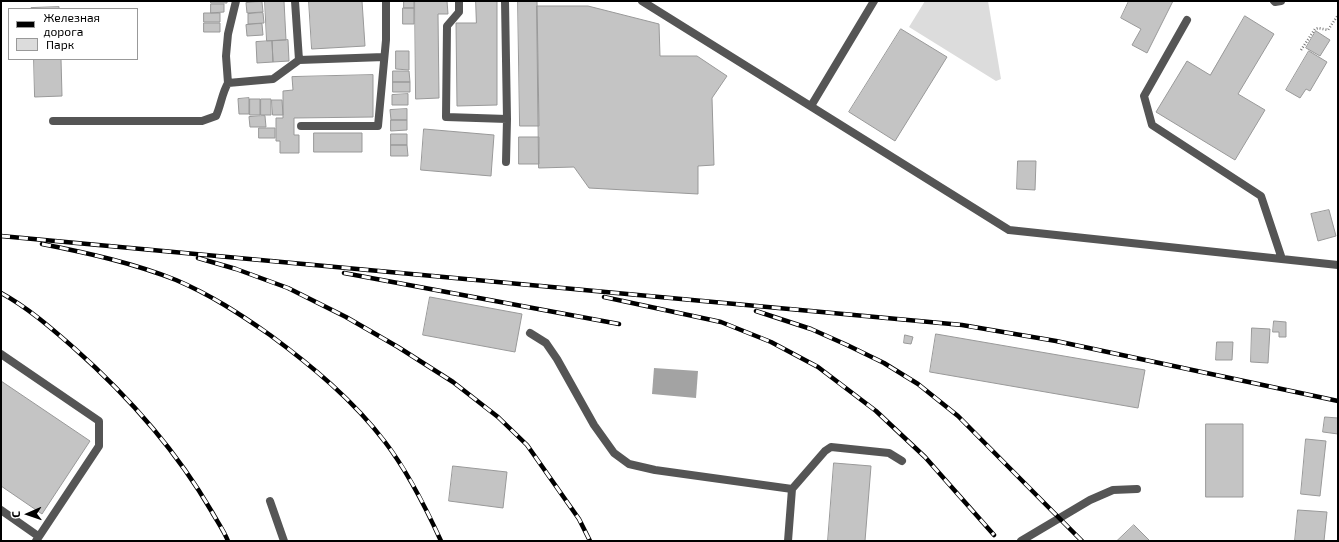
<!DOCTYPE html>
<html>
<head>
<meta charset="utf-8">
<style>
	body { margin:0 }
	#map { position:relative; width:1339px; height:542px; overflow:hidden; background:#fff; font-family:"Exo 2",sans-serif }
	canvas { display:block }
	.frame { position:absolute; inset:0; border:2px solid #000; pointer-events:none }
	.legend { position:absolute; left:8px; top:8px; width:130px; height:52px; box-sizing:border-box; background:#fff; border:1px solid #999; margin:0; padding:5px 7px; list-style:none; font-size:12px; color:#000 }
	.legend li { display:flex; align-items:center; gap:8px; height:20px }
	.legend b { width:20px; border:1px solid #999 }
	.north { position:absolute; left:8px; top:494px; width:40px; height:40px; -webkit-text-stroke:3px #fff; paint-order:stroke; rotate:268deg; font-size:11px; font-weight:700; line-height:16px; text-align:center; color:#000 }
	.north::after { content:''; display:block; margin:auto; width:14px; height:18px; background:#000; clip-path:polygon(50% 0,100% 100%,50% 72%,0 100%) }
</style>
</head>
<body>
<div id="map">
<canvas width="1339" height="542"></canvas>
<div class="frame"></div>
<ul class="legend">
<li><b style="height:5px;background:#000"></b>Железная дорога</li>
<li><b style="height:11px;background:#dcdcdc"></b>Парк</li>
</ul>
<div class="north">С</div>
</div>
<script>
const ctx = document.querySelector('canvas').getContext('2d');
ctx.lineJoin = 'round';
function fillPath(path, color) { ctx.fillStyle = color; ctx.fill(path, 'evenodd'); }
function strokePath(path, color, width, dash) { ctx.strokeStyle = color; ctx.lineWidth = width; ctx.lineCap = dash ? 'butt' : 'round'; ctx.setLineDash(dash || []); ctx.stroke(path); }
fillPath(new Path2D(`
	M 925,1 L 988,1 L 1001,79 L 996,81 L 909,27 Z`), '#dcdcdc');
fillPath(new Path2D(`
	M 654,368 L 698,371 L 696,398 L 652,394 Z`), '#a3a3a3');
const building = new Path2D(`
	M 211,1 L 227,1 L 227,3 L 211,3 Z
	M 265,1 L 284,1 L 286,40 L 267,41 Z
	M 309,1 L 362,1 L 365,46 L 312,49 Z
	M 404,1 L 414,1 L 414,8 L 404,8 Z
	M 415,1 L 447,1 L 448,14 L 438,14 L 439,98 L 416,99 Z
	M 476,1 L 497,1 L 497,105 L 457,106 L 456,23 L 476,23 Z
	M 518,1 L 537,1 L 539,126 L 520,126 Z
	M 1129,1 L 1173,1 L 1147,53 L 1132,45 L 1141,29 L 1121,18 Z
	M 262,2 L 263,12 L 247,13 L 246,3 Z
	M 211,4 L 224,4 L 224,12 L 211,13 Z
	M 537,6 L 588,6 L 659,24 L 660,56 L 697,56 L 727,76 L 712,98 L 714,165 L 698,166 L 698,194 L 589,188 L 574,167 L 539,168 Z
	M 59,7 L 59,9 L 31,9 L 31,8 Z
	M 403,8 L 414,8 L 414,24 L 403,24 Z
	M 204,13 L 220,13 L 220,22 L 204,22 Z
	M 263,13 L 264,23 L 248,24 L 248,14 Z
	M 1245,16 L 1274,34 L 1238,94 L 1265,110 L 1235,160 L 1156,112 L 1187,61 L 1210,75 Z
	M 204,23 L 220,23 L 220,32 L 204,32 Z
	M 262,24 L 263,35 L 247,36 L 246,25 Z
	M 901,29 L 947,57 L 895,141 L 849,112 Z
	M 1316,31 L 1330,40 L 1320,56 L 1306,48 Z
	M 288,40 L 289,61 L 273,62 L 272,41 Z
	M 272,41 L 273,62 L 257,63 L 256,42 Z
	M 396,51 L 409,51 L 409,70 L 396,69 Z
	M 1309,51 L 1327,62 L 1310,91 L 1306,89 L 1300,98 L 1286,90 Z
	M 34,59 L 61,59 L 62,96 L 35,97 Z
	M 393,71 L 409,71 L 410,82 L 393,82 Z
	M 373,75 L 373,117 L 294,118 L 294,135 L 299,135 L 299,153 L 280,153 L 280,141 L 276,141 L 276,118 L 283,118 L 283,91 L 293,90 L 292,77 Z
	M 393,82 L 410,82 L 410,92 L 393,92 Z
	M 408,94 L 408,105 L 392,105 L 392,95 Z
	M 249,98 L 249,114 L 239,114 L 238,99 Z
	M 250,99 L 260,99 L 260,115 L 250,115 Z
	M 261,99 L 271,99 L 271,115 L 261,115 Z
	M 272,100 L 282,100 L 283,115 L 273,115 Z
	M 407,109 L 407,120 L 391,120 L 390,110 Z
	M 265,116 L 266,127 L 250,127 L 249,117 Z
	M 391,120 L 407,120 L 407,130 L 391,131 Z
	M 259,128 L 275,128 L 275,138 L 259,138 Z
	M 424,129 L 494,135 L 491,176 L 421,170 Z
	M 314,133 L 362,133 L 362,152 L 314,152 Z
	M 391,134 L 407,134 L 407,145 L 391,145 Z
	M 519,137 L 539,137 L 539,164 L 519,164 Z
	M 391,145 L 407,145 L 408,156 L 391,156 Z
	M 1018,161 L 1036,161 L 1035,190 L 1017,189 Z
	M 1329,210 L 1336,236 L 1318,241 L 1311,214 Z
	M 430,297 L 522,314 L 515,352 L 423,335 Z
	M 1274,321 L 1286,322 L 1286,337 L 1279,337 L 1279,332 L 1273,332 Z
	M 1252,328 L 1270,329 L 1268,363 L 1251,362 Z
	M 936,334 L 1145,370 L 1138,408 L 930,372 Z
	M 905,335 L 913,337 L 911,344 L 904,343 Z
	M 1217,342 L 1233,342 L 1232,360 L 1216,360 Z
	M 1,381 L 90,441 L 42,514 L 1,486 Z
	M 1325,417 L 1338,418 L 1338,434 L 1323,432 Z
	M 1206,424 L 1243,424 L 1243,497 L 1206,497 Z
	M 1306,439 L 1326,441 L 1320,496 L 1301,494 Z
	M 834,463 L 871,466 L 865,541 L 828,541 Z
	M 453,466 L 507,472 L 503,508 L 449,501 Z
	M 1298,510 L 1327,512 L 1324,541 L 1295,541 Z
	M 1134,525 L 1150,541 L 1117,541 Z`);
fillPath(building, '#c4c4c4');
strokePath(building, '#999', 1);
strokePath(new Path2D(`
	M 1301,50 L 1315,29 L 1318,28 L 1328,30 L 1338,15`), '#777', 2.5, [1, 2]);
strokePath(new Path2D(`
	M 295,1 L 299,60 L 384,57
	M 459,1 L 459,12 L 447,26 L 446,117 L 507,119 L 505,1
	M 642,1 L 1009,230 L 1338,265
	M 1274,1 L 1275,2 L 1281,1
	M 1187,20 L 1144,96 L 1152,125 L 1261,196 L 1282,259
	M 228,83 L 226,56 L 228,34 L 236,1
	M 811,106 L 874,1
	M 53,121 L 202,121 L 216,116 C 221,105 222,93 228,83 L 273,79 L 299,60
	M 301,126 L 378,126 L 386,40 L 386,1
	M 506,162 L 507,119
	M 530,333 L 546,343 L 557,359 L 594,425 L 614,453 L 629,464 L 655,470 L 792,489 L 788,541
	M 1,354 L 99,421 L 99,446 L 36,541
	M 792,489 L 825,451 L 831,447 L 889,453 L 902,461
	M 270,501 L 284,541
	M 1,510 L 38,536
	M 1021,541 L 1090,500 L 1113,490 L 1137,489`), '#555', 8);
const rail = new Path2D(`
	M 1,236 L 962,325 L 1056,341 L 1338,401
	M 42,244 C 88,253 133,263 176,280 C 211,295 240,314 270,335 C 312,366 353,400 385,442 C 408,472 425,506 441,541
	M 198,258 L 236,269 L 288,288 L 346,317 L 398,347 L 453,382 L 498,417 L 527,445 L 579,519 L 590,541
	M 344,273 L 619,324
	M 1,293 C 27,307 51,328 74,348 C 127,395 176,450 212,512 C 217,521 224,531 228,541
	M 604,297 L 721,322 L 771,342 L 818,367 L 876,411 L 925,457 L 994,535
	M 756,311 L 811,329 L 847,345 L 884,363 L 918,384 L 958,416 L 1082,541`);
strokePath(rail, '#000', 4.5);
strokePath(rail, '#fff', 3, [9]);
</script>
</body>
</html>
